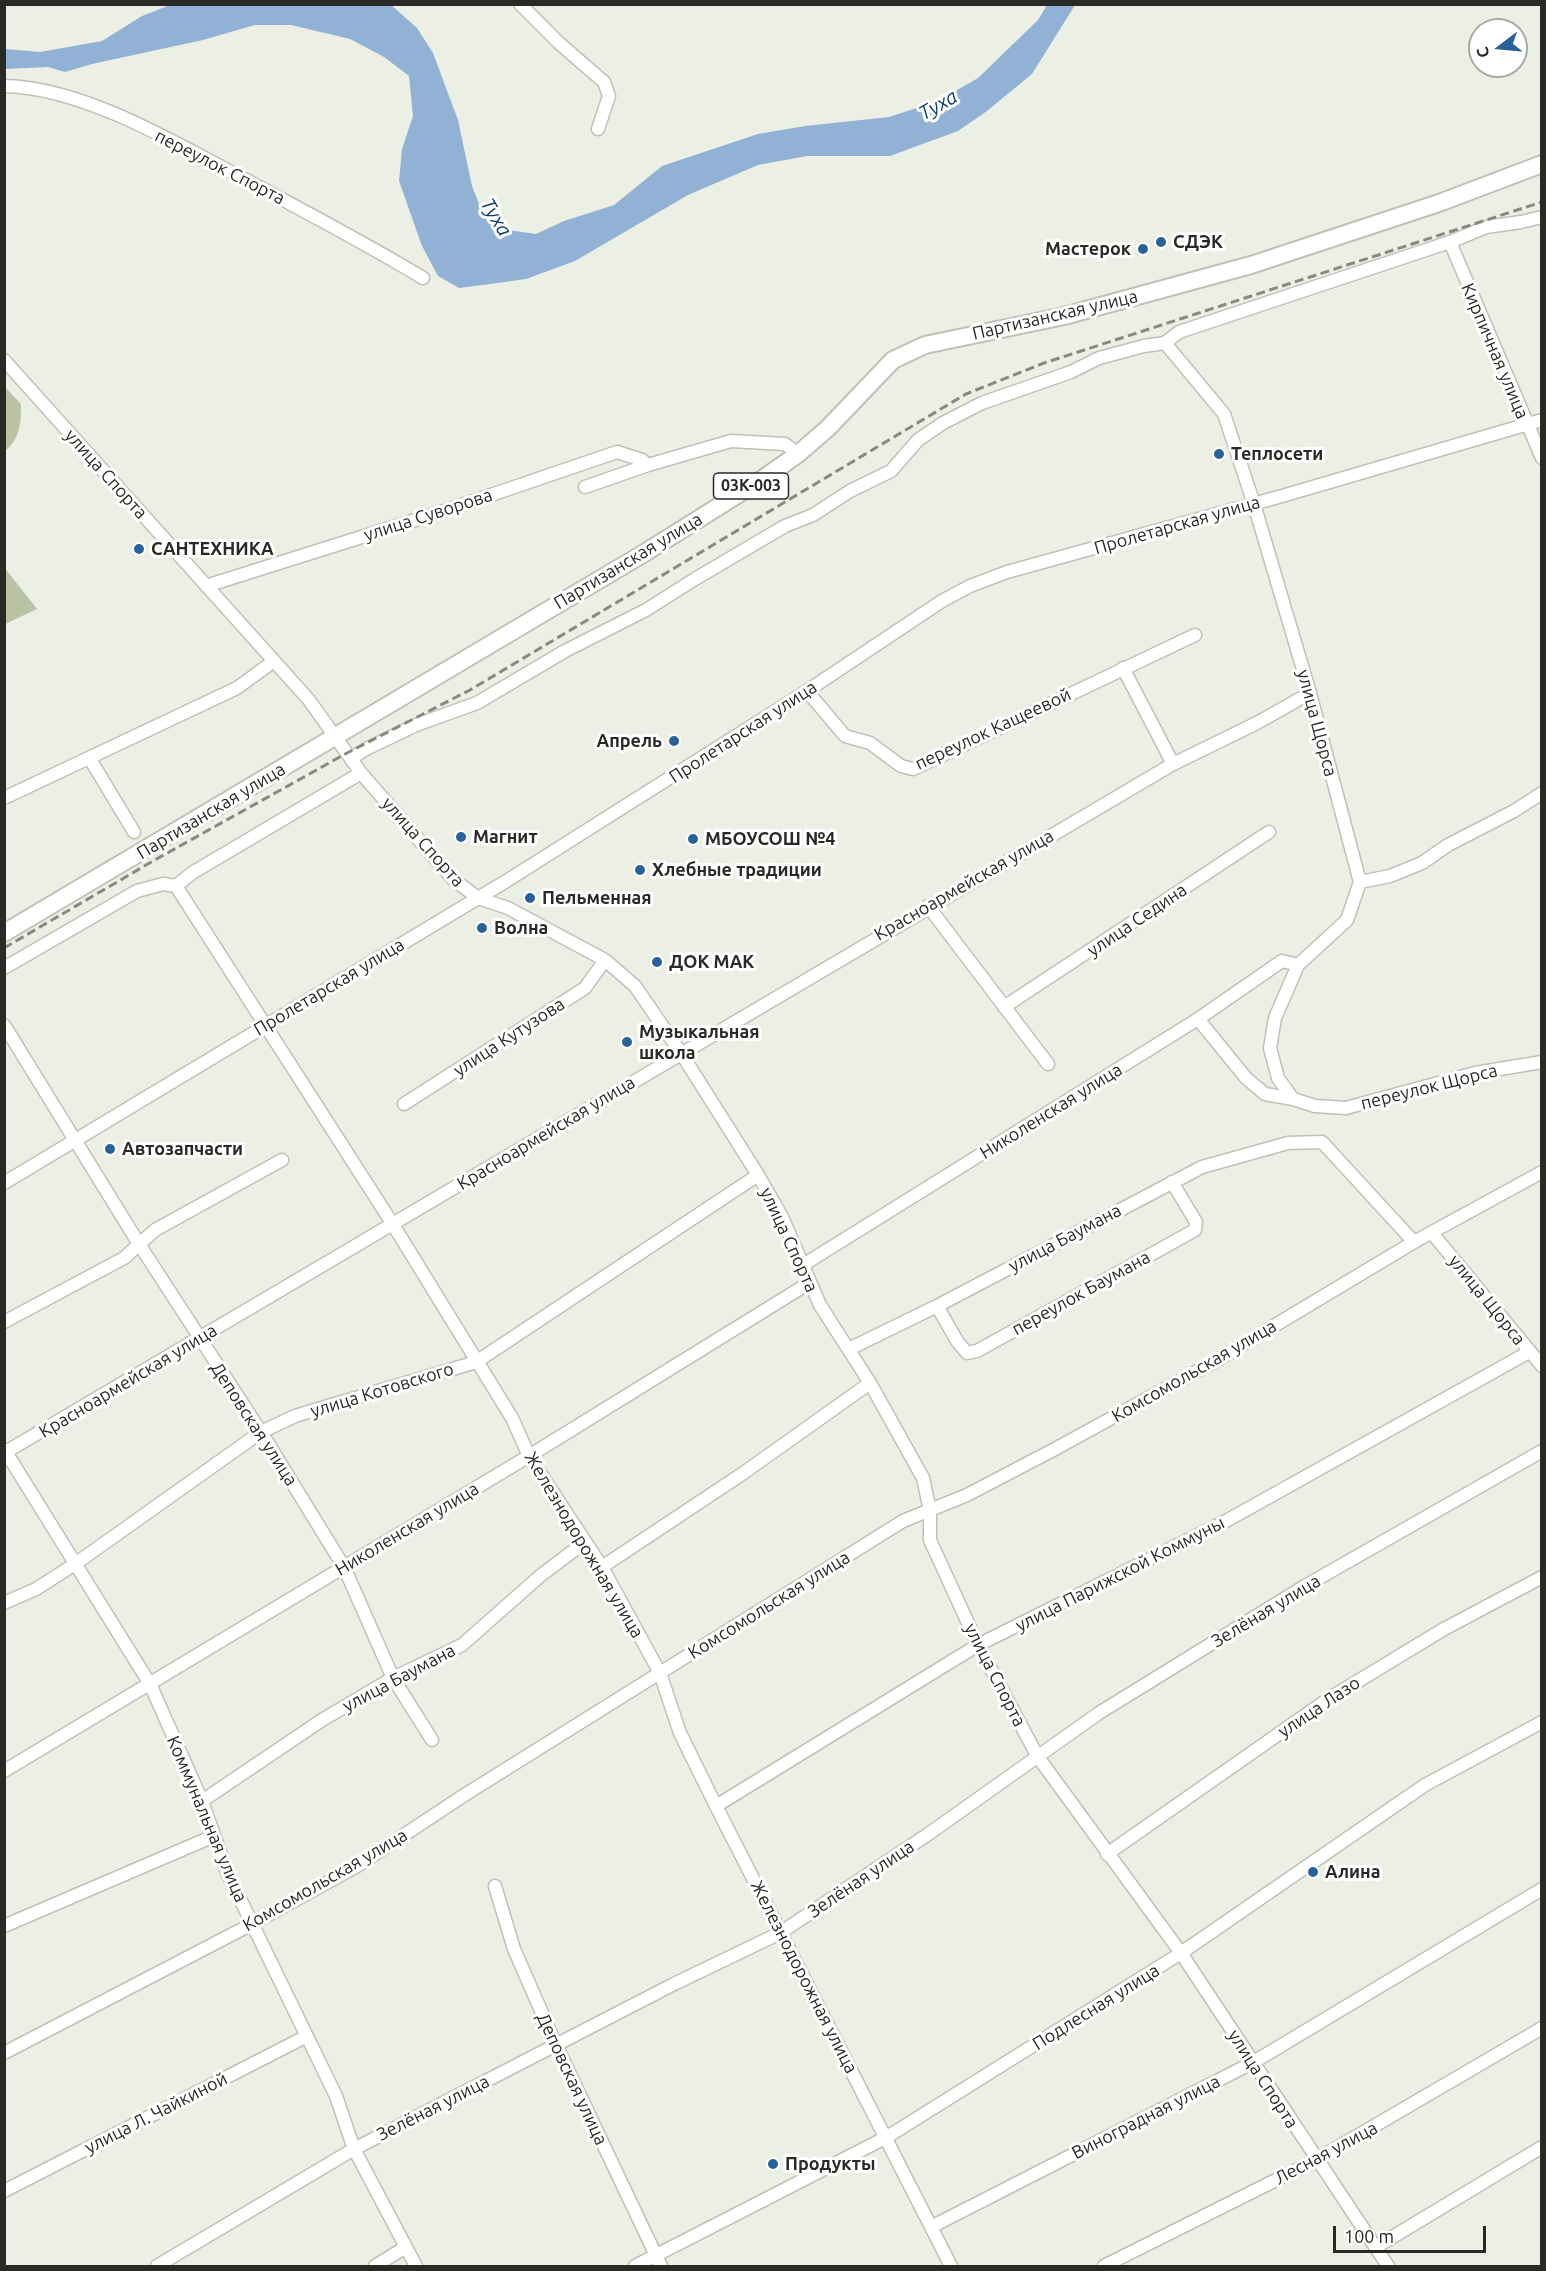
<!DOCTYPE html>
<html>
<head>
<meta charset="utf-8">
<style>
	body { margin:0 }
	#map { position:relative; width:1546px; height:2271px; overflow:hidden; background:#ecf0e4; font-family:Ubuntu,sans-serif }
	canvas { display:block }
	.frame { position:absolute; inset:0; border:6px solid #292a26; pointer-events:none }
	.north { position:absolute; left:1468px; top:18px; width:60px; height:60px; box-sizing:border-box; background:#fff; border:2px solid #a9aaa8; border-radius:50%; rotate:254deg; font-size:16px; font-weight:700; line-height:24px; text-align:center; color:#292a26 }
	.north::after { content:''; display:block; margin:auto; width:21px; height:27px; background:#286299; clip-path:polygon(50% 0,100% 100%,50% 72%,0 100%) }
	.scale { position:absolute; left:1333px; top:2226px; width:153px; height:27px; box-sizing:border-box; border:3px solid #292a26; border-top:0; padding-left:8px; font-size:18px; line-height:21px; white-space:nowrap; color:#292a26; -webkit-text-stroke:4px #fff; paint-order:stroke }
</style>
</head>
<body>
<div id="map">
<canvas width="1546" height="2271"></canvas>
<div class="frame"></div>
<div class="north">С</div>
<div class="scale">100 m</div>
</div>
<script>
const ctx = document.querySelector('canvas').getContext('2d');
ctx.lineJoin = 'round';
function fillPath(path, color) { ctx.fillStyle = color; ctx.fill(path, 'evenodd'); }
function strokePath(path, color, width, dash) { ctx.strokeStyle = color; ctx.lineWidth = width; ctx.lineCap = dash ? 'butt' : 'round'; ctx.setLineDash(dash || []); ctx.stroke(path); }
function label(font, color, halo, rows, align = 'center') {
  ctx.font = font + ' Ubuntu,sans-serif'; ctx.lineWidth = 6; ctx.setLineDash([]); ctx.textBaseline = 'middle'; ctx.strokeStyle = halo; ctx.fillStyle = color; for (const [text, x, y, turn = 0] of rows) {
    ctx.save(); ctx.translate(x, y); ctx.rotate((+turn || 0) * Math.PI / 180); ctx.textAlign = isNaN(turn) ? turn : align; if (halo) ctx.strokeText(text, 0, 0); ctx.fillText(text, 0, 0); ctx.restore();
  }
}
fillPath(new Path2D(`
	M 4,386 L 21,404 C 21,423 20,439 5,451 Z
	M 4,567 L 37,609 L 5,624 L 4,624 Z`), '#b9c2a3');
fillPath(new Path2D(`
	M 170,5 L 390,4 L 417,28 L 433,53 L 458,120 L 472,186 L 480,206 L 501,229 L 536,234 L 564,221 L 614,205 L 662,166 L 758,134 L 805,126 L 889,117 L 938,101 L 978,78 L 1038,20 L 1047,5 L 1075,5 L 1032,74 L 987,111 L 958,131 L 890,156 L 807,156 L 758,165 L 688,195 L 575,261 L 526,279 L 490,284 L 459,288 L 438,276 L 422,246 L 399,181 L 402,149 L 413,116 L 409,76 L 384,57 L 350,39 L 291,25 L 255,25 L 203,40 L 92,64 L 65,72 L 48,67 L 5,69 L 5,49 L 40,52 L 102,41 L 142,16 Z`), '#92b2d5');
const minor = new Path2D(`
	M 520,4 L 559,43 L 604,82 L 609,96 L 598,129
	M 4,86 C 82,87 176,143 244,179 C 304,211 365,243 423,278
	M 1450,242 L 1542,458
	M 1165,343 L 1224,414 L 1254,504 L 1310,693 L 1360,882 L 1347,920 L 1298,965 L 1275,1018 L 1270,1048 L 1278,1078 L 1293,1099 L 1315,1106 L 1346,1108 L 1475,1073 L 1542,1062
	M 4,360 L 309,700 L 361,773 L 453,879 L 478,898 L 508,908 L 605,960 L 635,986 L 681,1053 L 758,1175 L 782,1217 L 820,1305 L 870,1383 L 923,1478 L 930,1511 L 930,1540 L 978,1645 L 1038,1757 L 1181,1953 L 1388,2266
	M 585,487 L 648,465
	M 206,586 L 444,511 L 617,452 L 642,460 L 648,465 L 731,441 L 785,444 L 798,454
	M 1123,668 L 1173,764
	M 807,691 L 845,736 L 870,743 L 901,766 L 913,769 L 1195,635
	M 352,758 L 366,749 L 416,725 L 477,703 L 565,651 L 646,610 L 695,579 L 785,526 L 813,515 L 850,491 L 891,471 L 918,440 L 943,423 L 982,403 L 1071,372 L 1099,358 L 1144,346 L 1165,343 L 1179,332 L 1450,242 L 1486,227 L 1521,222 L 1542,217
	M 90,759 L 134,832
	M 4,798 L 237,688 L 274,661
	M 1360,882 L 1390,876 L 1422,863 L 1448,845 L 1514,811 L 1542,793
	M 176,886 L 392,1223 L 512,1418 L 529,1456 L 602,1567 L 660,1673 L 680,1733 L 716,1806 L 951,2266
	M 928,906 L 1048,1064
	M 4,968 L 137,891 L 163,884 L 176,886 L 192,873 L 361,773
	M 1004,1007 L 1269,832
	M 1198,1019 L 1246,1078 L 1265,1094 L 1293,1099
	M 4,1025 L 139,1244 L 261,1432 L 344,1567 L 393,1678 L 432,1740
	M 404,1104 L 585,988 L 605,960
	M 4,1183 L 508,880 L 807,691 L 942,601 L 970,586 L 1007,572 L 1282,496 L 1542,420
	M 1432,1233 L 1542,1366
	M 803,1265 L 1198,1019 L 1282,961 L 1298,965
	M 937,1306 L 957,1341 L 967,1353 L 977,1351 L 1195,1230 L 1196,1222 L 1172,1182
	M 4,1322 L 124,1258 L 155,1230 L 282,1160
	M 849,1349 L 937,1306 L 1202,1167 L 1288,1143 L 1322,1142 L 1414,1242
	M 4,1449 L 150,1684 L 202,1801 L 227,1872 L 336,2096 L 354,2149 L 416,2266
	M 4,1453 C 393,1223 782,992 1173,764 L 1257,723 L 1310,693
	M 602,1567 L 742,1474 L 870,1383
	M 4,1603 L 36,1589 L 75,1564 L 261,1432 L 295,1416 L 476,1362 L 758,1175
	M 4,1771 L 529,1456 L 809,1283
	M 202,1801 L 322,1720 L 393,1678 L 462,1645 L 540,1576 L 585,1542
	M 716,1806 L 978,1645 L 1226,1521 L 1529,1352
	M 1107,1854 L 1330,1698 L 1444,1629 L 1542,1577
	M 495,1886 L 514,1949 L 556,2045 L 661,2266
	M 4,1926 L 214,1836
	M 4,2053 L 252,1924 L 357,1866 L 466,1794 L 903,1521 L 967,1495 L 1055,1449 L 1212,1363 L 1414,1242 L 1542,1172
	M 4,2191 L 307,2036
	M 931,2227 L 1252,2063 L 1542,1889
	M 1376,2247 L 1542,2147
	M 157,2266 L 354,2149 L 674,1984 L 780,1933 L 927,1835 L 1099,1713 L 1305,1586 L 1542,1451
	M 375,2266 L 406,2247
	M 635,2266 L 887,2137 L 1181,1953 L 1425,1785 L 1542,1722
	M 1104,2266 L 1316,2160 L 1542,2028`);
const major = new Path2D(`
	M 4,933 L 646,552 L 764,478 L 798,454 L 828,428 L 893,360 L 925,345 L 1064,316 L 1251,265 L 1439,203 L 1542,164`);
strokePath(minor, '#bec2b6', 15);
strokePath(major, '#bec2b6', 20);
strokePath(minor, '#fff', 12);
strokePath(major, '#fff', 16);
strokePath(new Path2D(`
	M 4,948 L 153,861 L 347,753 L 470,690 L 966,394 L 1044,363 L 1542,202`), '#888a82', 3, [9, 4.5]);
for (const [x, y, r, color] of [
	[1161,242,6,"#286299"],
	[1143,249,6,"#286299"],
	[1219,454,6,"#286299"],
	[139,549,6,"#286299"],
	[674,741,6,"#286299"],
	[461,837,6,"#286299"],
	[693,839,6,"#286299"],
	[640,870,6,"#286299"],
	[530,898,6,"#286299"],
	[482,928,6,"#286299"],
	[657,962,6,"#286299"],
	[627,1042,6,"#286299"],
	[110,1149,6,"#286299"],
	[1313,1872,6,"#286299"],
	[773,2164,6,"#286299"]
]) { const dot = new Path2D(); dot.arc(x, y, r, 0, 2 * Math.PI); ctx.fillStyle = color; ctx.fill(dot); strokePath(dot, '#fff', 2); }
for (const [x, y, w] of [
	[751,486,75]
]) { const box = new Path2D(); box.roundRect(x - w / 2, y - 13, w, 26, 4.5); ctx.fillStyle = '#fff'; ctx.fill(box); strokePath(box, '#292a26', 1.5); }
label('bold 16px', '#292a26', null, [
	["03К-003",751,486]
]);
label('18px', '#292a26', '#fff', [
	["переулок Спорта",220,167,27],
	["Партизанская улица",1055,315,-13],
	["Кирпичная улица",1495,351,67],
	["улица Спорта",106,474,48],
	["улица Суворова",428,515,-18],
	["Пролетарская улица",1177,525,-16],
	["Партизанская улица",628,561,-31],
	["улица Щорса",1317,723,75],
	["переулок Кащеевой",993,729,-25],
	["Пролетарская улица",743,732,-33],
	["Партизанская улица",211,811,-31],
	["улица Спорта",423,842,48],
	["Красноармейская улица",964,885,-30],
	["улица Седина",1137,920,-34],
	["Пролетарская улица",329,987,-31],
	["улица Кутузова",509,1037,-33],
	["переулок Щорса",1429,1087,-14],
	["Николенская улица",1051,1111,-32],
	["Красноармейская улица",546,1133,-31],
	["улица Баумана",1065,1238,-28],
	["улица Спорта",789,1240,65],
	["переулок Баумана",1081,1293,-29],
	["улица Щорса",1487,1300,51],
	["Комсомольская улица",1194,1371,-30],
	["Красноармейская улица",128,1381,-31],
	["улица Котовского",382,1390,-17],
	["Деповская улица",254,1424,57],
	["Николенская улица",407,1529,-31],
	["Железнодорожная улица",584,1545,59],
	["улица Парижской Коммуны",1120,1574,-27],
	["Комсомольская улица",769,1605,-32],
	["Зелёная улица",1266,1611,-31],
	["улица Спорта",995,1675,63],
	["улица Баумана",399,1678,-28],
	["улица Лазо",1319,1707,-34],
	["Коммунальная улица",207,1819,67],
	["Зелёная улица",861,1879,-34],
	["Комсомольская улица",325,1880,-30],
	["Железнодорожная улица",804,1977,63],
	["Подлесная улица",1096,2007,-32],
	["Деповская улица",572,2079,65],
	["улица Спорта",1263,2079,57],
	["Зелёная улица",433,2108,-27],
	["улица Л. Чайкиной",156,2113,-27],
	["Виноградная улица",1146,2117,-27],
	["Лесная улица",1326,2153,-28]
]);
label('bold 18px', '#292a26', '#fff', [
	["СДЭК",1173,242],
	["Мастерок",1131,249,"right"],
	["Теплосети",1231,454],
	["САНТЕХНИКА",151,549],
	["Апрель",662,741,"right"],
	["Магнит",473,837],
	["МБОУСОШ №4",705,839],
	["Хлебные традиции",652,870],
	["Пельменная",542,898],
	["Волна",494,928],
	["ДОК МАК",669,962],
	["Музыкальная",639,1032],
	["школа",639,1053],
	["Автозапчасти",122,1149],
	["Алина",1325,1872],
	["Продукты",785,2164]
], 'left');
label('italic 20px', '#0c3e6b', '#fff', [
	["Туха",938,105,-30],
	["Туха",496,217,59]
]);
</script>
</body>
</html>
